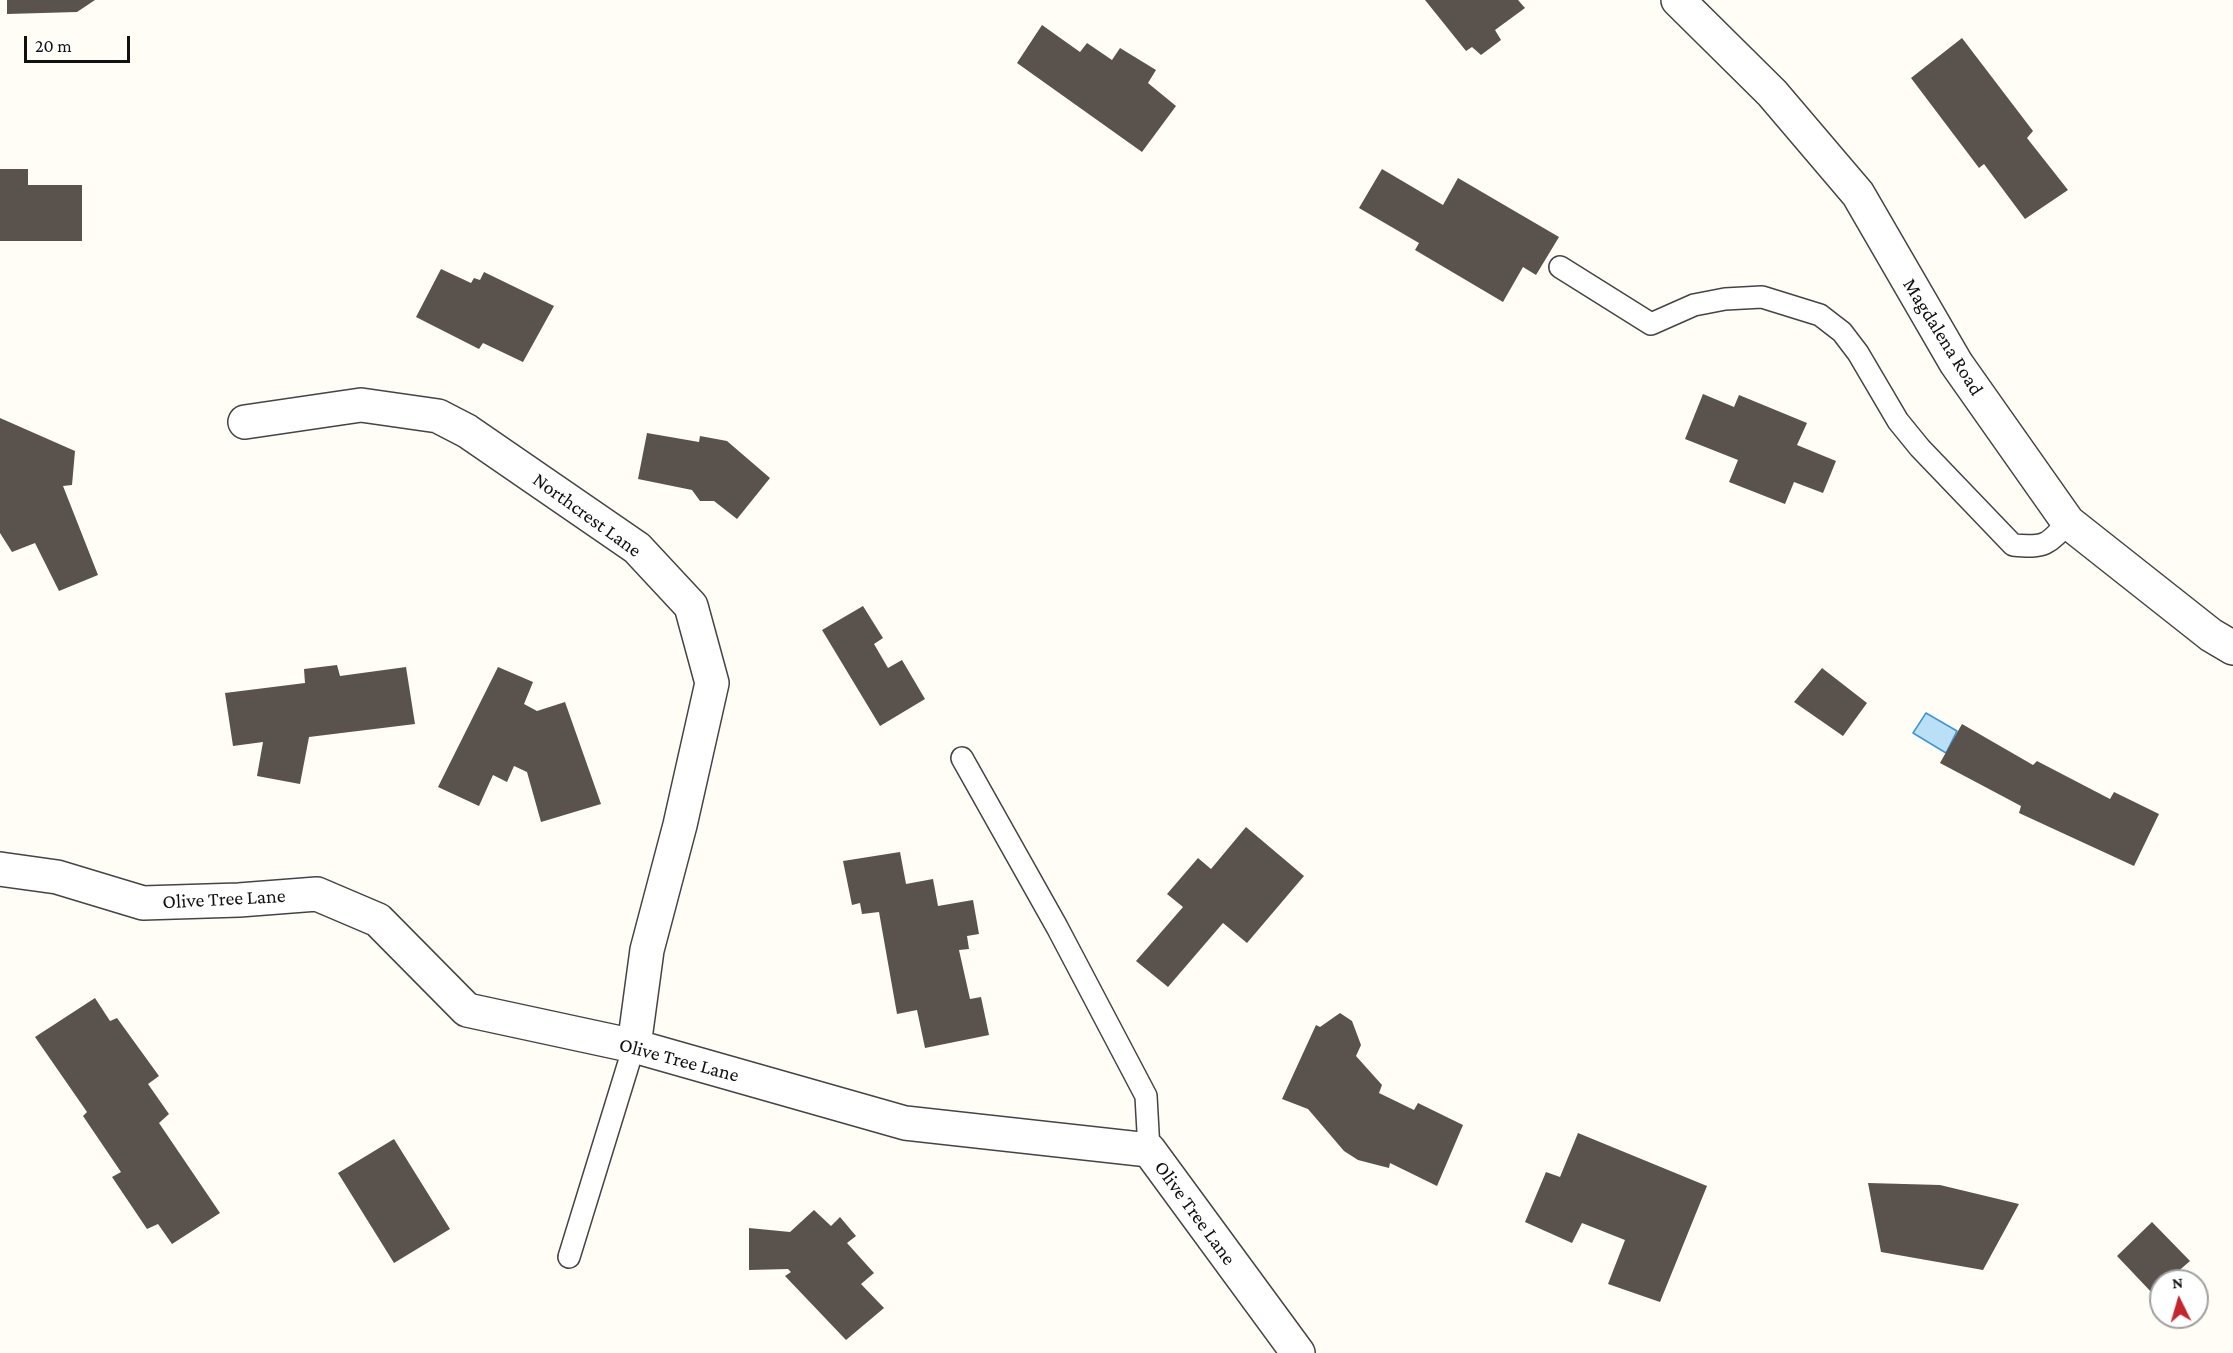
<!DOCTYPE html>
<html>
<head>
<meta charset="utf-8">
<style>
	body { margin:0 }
	#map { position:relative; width:2233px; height:1353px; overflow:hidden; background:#fffdf5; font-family:"Crimson Pro",serif }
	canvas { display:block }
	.north { position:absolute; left:2149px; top:1269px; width:60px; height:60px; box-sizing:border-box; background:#fff; border:2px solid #a0a0a0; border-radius:50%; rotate:355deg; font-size:16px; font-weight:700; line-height:24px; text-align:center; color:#111 }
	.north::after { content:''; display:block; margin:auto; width:21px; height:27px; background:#c4262e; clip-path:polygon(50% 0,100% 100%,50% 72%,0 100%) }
	.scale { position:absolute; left:24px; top:36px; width:106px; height:27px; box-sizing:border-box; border:3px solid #111; border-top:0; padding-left:8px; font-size:18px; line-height:21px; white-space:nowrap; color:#111; -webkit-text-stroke:4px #fff; paint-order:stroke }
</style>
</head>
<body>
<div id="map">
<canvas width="2233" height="1353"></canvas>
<div class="north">N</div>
<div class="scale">20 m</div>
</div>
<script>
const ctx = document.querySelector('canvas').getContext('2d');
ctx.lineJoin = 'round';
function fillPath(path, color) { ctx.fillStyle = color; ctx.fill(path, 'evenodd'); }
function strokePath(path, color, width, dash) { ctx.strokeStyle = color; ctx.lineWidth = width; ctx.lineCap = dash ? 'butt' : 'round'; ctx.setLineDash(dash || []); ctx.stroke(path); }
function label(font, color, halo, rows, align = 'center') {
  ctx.font = font + ' "Crimson Pro",serif'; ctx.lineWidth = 6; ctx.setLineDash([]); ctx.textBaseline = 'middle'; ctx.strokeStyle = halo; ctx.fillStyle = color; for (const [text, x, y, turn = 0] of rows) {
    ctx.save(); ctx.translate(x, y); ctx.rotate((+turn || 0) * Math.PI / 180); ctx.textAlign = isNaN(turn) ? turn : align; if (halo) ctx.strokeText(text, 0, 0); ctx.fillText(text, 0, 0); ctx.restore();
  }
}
const water = new Path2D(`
	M 1926,713 L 1957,731 L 1946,753 L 1913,733 Z`);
fillPath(water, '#b9e0f7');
strokePath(water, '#3f96cf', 1.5);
fillPath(new Path2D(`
	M 7,0 L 95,0 L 77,12 L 7,14 Z
	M 1425,0 L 1518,0 L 1525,8 L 1495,30 L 1501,40 L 1481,55 L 1472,47 L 1466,51 Z
	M 1042,25 L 1080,52 L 1087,43 L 1112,60 L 1120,48 L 1156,70 L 1148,83 L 1176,106 L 1142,152 L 1017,63 Z
	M 1962,38 L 2033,131 L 2027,138 L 2068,190 L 2025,219 L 1984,164 L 1979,168 L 1911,78 Z
	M 0,169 L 28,169 L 28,185 L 82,185 L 82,241 L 0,241 Z
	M 1382,169 L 1443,205 L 1458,178 L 1559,237 L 1536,275 L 1523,267 L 1503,302 L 1415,250 L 1419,243 L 1359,208 Z
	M 441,269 L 471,283 L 474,278 L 480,280 L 484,272 L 554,306 L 523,362 L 483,343 L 479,349 L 416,317 Z
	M 1703,394 L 1734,407 L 1739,395 L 1807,423 L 1797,445 L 1836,461 L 1823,493 L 1794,482 L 1785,504 L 1729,482 L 1738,460 L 1685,439 Z
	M 0,418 L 75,451 L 72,485 L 63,486 L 98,575 L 59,591 L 35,543 L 12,552 L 0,533 Z
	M 647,433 L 699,442 L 700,436 L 727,441 L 770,478 L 737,519 L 714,501 L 700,501 L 692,490 L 638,479 Z
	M 863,606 L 883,638 L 874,644 L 888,668 L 902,660 L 925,699 L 880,726 L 822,630 Z
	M 337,665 L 340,676 L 406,667 L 415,724 L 309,737 L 300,784 L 257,776 L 263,742 L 233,746 L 225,693 L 305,683 L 304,669 Z
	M 498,667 L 533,682 L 524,704 L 537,711 L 565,702 L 601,804 L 541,822 L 527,772 L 514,766 L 507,782 L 493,775 L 479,806 L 438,787 Z
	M 1822,668 L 1867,703 L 1843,736 L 1794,702 Z
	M 1962,724 L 2033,765 L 2037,761 L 2110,799 L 2114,792 L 2159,814 L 2134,866 L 2019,813 L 2021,806 L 1940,763 Z
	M 1246,827 L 1304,876 L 1247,943 L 1223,923 L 1168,987 L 1136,961 L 1183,907 L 1167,894 L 1198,858 L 1211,869 Z
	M 900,852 L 906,884 L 933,879 L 938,906 L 973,900 L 979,934 L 967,936 L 969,949 L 959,950 L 970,999 L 981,997 L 989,1035 L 925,1048 L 917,1010 L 897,1014 L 879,912 L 862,914 L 860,903 L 852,905 L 843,861 Z
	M 95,998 L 110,1021 L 117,1018 L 159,1076 L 148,1084 L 169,1114 L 159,1123 L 220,1213 L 172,1244 L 158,1224 L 147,1229 L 112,1177 L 121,1172 L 83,1116 L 87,1112 L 35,1037 Z
	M 1340,1013 L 1352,1021 L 1361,1045 L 1356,1056 L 1382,1085 L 1379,1093 L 1414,1110 L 1418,1103 L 1463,1125 L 1437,1186 L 1390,1163 L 1389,1168 L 1358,1160 L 1344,1151 L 1308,1109 L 1282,1099 L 1316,1025 L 1320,1027 Z
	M 1578,1133 L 1707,1186 L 1660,1302 L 1608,1284 L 1625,1240 L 1582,1223 L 1572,1243 L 1525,1222 L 1546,1172 L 1560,1177 Z
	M 394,1139 L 450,1229 L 394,1263 L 338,1173 Z
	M 1868,1183 L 1940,1185 L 2019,1204 L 1983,1270 L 1881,1252 Z
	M 814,1210 L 831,1226 L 840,1217 L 856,1236 L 847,1243 L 874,1273 L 861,1284 L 884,1308 L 846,1340 L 785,1276 L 791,1272 L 788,1269 L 749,1270 L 749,1228 L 790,1232 Z
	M 2152,1222 L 2190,1261 L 2167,1281 L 2161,1281 L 2161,1287 L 2153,1294 L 2117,1256 Z`), '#5a524d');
const lane = new Path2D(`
	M 1560,267 L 1651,324 L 1694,305 L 1725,299 L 1762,297 L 1820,315 L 1842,332 L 1858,353 L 1898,421 L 1920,448 L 2013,545 C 2045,548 2048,545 2068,522
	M 962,758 L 1057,927 L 1146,1096 L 1149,1150
	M 569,1257 L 634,1046`);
const street = new Path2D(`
	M 1678,0 L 1772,93 L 1858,194 L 1956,363 L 2068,522 L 2211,635 L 2233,648
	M 245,422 L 361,405 L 438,416 L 467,431 L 637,548 L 691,606 L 712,683 L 680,825 L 647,950 L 634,1046
	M 0,869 L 57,877 L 143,903 L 239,900 L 317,894 L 378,920 L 467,1010 L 634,1046 L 905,1123 L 1149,1150 L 1298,1353`);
strokePath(lane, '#444', 24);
strokePath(street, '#444', 36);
strokePath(lane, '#fff', 21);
strokePath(street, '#fff', 33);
label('20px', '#111', '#fff', [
	["Magdalena Road",1943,337,58],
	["Northcrest Lane",587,515,36],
	["Olive Tree Lane",224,899,-3],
	["Olive Tree Lane",679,1060,15],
	["Olive Tree Lane",1195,1213,54]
]);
</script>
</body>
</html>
